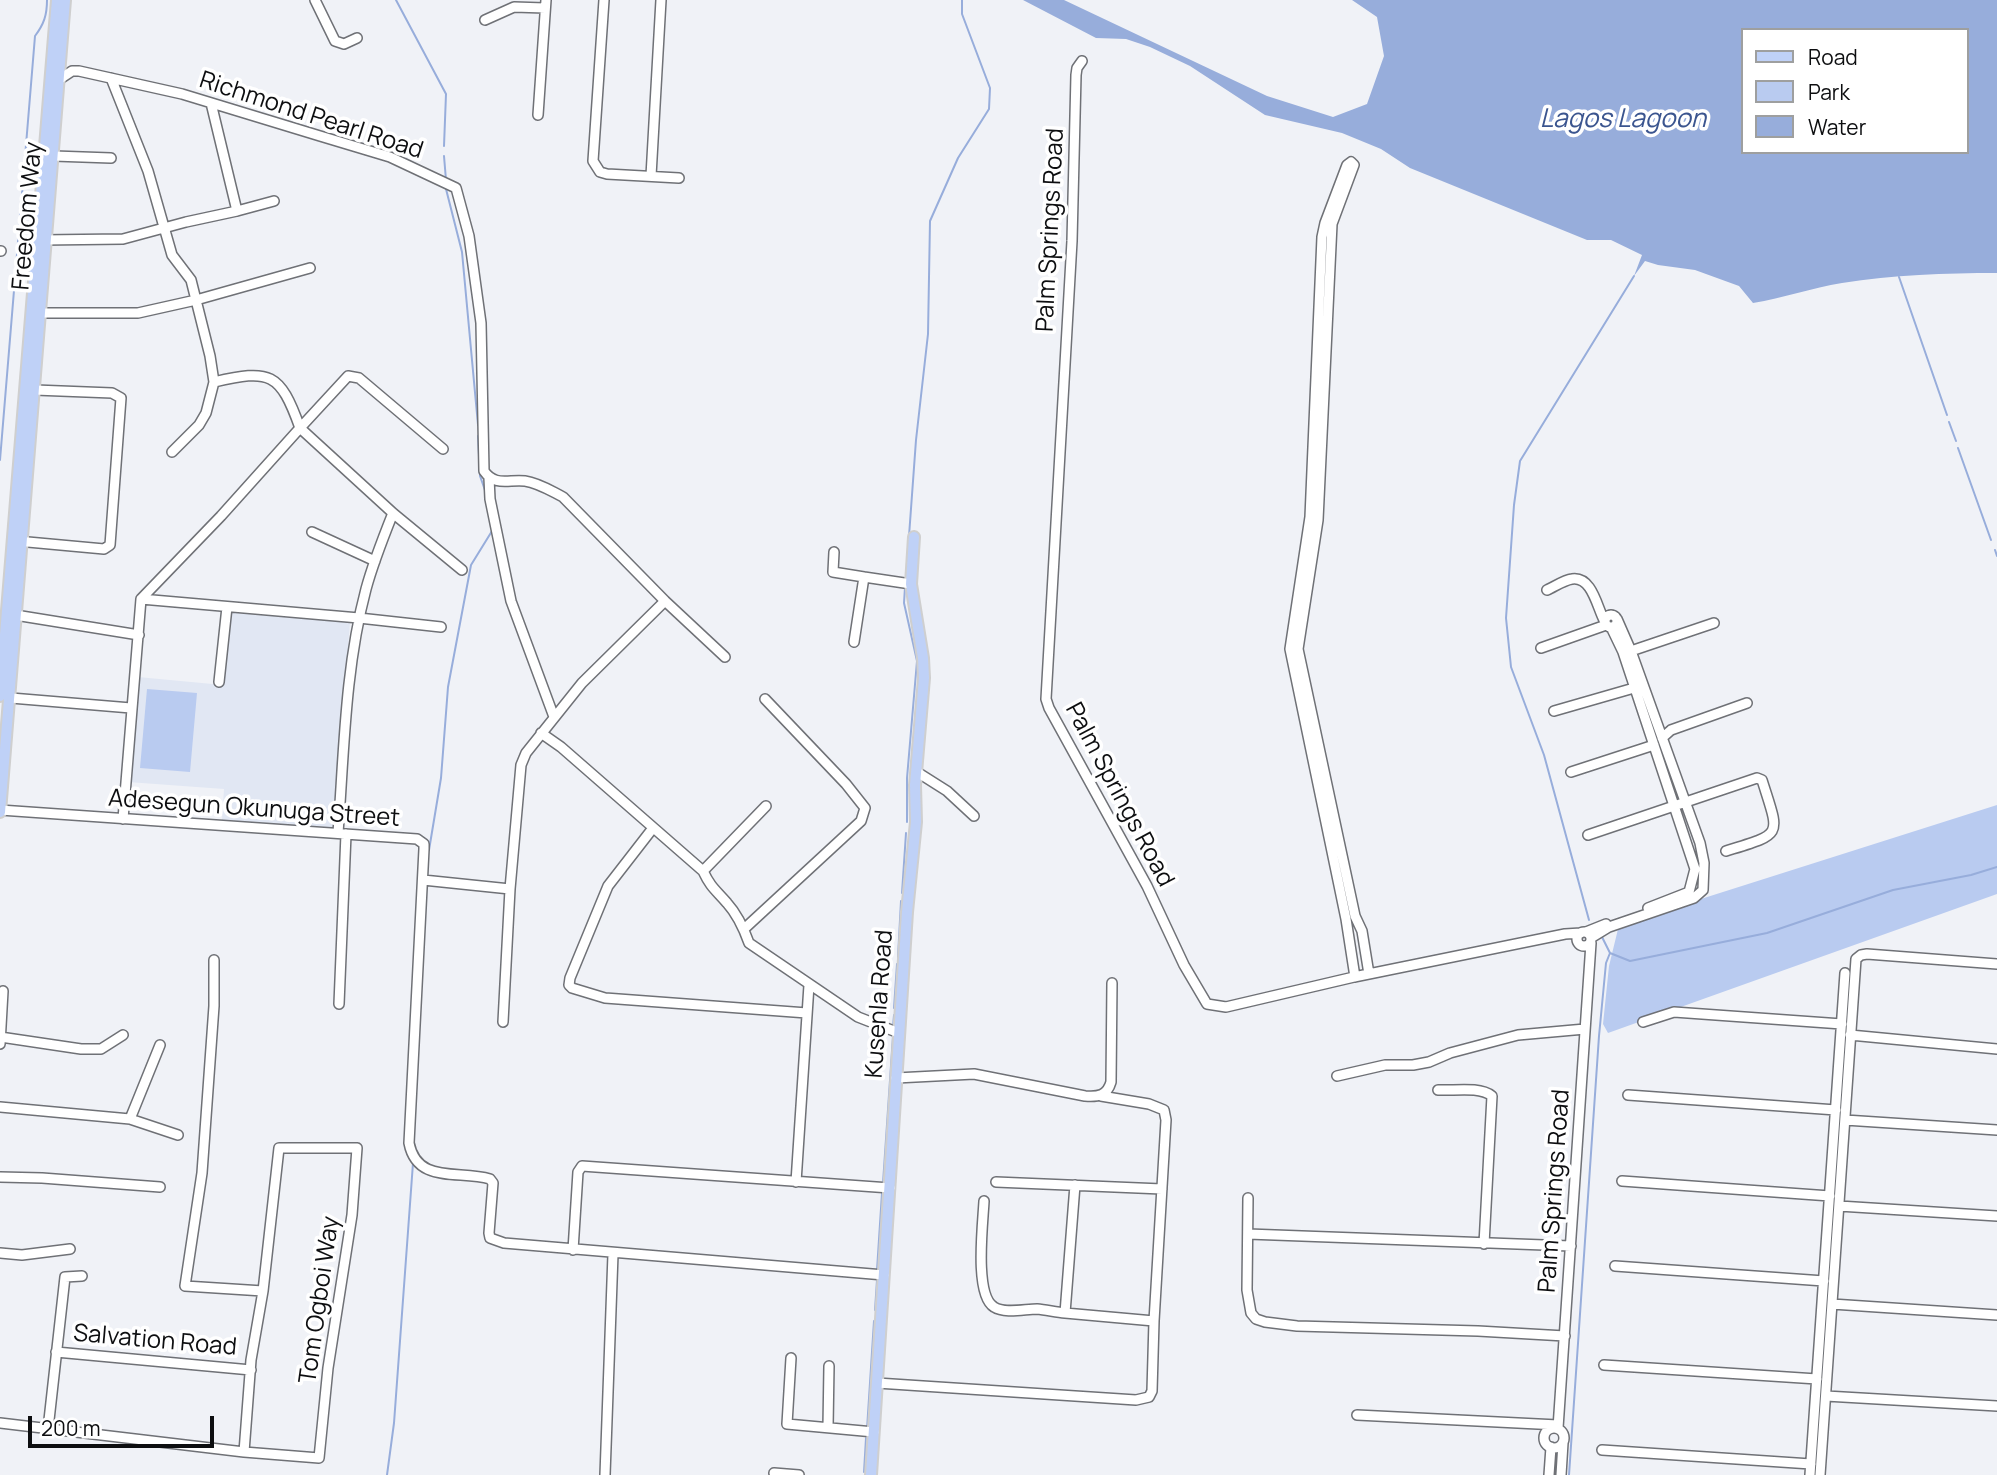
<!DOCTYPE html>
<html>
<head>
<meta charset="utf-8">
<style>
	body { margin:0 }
	#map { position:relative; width:1997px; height:1475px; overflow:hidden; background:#f0f2f7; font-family:Manrope,sans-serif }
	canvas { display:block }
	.legend { position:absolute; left:1741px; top:28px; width:228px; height:126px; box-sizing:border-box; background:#fff; border:2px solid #9e9f9f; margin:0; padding:9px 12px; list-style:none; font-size:21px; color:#0d0e10 }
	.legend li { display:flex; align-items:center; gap:14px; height:35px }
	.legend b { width:35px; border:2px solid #9e9f9f }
	.scale { position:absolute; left:28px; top:1416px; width:186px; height:32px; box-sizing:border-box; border:4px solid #0d0e10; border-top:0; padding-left:9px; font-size:21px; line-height:24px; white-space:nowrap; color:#0d0e10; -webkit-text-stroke:5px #fff; paint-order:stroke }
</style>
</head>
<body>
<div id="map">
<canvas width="1997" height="1475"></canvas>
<ul class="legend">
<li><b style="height:9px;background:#bfd1f7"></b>Road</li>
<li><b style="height:19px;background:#b9cbf0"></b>Park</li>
<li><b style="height:19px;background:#97addb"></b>Water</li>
</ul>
<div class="scale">200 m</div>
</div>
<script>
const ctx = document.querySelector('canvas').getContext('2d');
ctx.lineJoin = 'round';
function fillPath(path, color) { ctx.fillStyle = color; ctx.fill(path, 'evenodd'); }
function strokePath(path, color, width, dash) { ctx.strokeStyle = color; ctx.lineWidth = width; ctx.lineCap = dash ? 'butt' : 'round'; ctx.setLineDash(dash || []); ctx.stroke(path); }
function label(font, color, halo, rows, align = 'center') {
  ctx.font = font + ' Manrope,sans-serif'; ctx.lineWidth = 7; ctx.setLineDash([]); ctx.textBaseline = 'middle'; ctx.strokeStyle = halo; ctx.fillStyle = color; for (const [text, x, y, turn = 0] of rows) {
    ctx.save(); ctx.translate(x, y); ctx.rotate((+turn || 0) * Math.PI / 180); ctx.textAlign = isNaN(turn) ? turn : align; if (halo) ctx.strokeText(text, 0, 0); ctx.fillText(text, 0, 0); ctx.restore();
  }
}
fillPath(new Path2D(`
	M 231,612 L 350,622 L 334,829 L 222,820 L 224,789 L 128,782 L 138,677 L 223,685 Z`), '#e1e7f3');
fillPath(new Path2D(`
	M 147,689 L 197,693 L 190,772 L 140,768 Z
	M 1997,805 L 1997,894 L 1608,1033 L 1603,1024 L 1609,966 L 1619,925 Z`), '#b9cbf0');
fillPath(new Path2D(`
	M 1023,0 L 1064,0 L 1267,96 L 1333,117 L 1367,104 L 1384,56 L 1377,17 L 1352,0 L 1997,0 L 1997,273 C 1945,273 1893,275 1842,283 C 1812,288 1783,298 1753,303 L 1739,286 L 1695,270 L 1658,265 L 1645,261 L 1634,276 L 1642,255 L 1611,240 L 1587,240 L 1410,168 L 1381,149 L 1342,133 L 1265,115 L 1190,66 L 1150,47 L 1126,39 L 1096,38 ZM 1743,30 L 1967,30 L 1967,152 L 1743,152 Z`), '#97addb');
strokePath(new Path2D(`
	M 396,0 L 446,94 L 444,146
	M 444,156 L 446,180
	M 446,189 L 462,252 L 478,425
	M 1899,277 L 1947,415
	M 1949,422 L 1956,441
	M 478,436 L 480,476 L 486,493
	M 1958,448 L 1991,540
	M 0,460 L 35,36 C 44,24 47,15 47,0
	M 909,536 L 916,440 L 928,334 L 930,221 L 958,158 L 989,109 L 990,88 L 962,14 L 962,0
	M 1995,550 L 1997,556
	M 905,587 L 904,603 L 917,661 L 907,778 L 907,822
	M 429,850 L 441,778 L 448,687 L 471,565 L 492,531
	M 902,893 L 906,833
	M 1589,920 L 1544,755 L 1511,667 L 1506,618 L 1514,505 L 1520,461 L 1634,276
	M 1610,953 L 1630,961 L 1767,933 L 1893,890 L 1971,875 L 1997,867
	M 898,957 L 901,901
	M 894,1008 L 897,964
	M 893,1026 L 894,1015
	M 883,1183 L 893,1036
	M 877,1270 L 882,1193
	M 875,1310 L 877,1280
	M 867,1429 L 874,1321
	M 864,1472 L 866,1438
	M 387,1475 L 394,1423 L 413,1163
	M 1569,1475 L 1599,1036 L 1606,963 L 1610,953 L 1601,935`), '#97addb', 2);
const minor = new Path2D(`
	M 315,0 L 335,41 L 344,44 L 357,38
	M 604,0 L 593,161 L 600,172 L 607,174 L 679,178
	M 485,20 L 514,7 L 545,8
	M 1082,61 L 1077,68 L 1076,75 L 1072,241 L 1046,699 L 1049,708 L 1147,886 L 1184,965 L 1207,1004 L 1226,1007 L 1354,977 L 1565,934 L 1581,933
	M 111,78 L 148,171 L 172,255 L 191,280 L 210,356 L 214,382 L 206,413 L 199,425 L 172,452
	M 60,79 L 72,71 L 79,71 L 182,94 L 320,136 L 390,157 L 456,188 L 469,236 L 481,323 L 484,471 C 495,487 509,479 525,481 C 539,483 551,491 563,497 L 665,601 L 725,657
	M 538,115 L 546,0
	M 54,156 L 111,158
	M 651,176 L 661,0
	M 237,211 L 274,201
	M 42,240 L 123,239 L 186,222 L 237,211 L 211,103
	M 0,251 L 1,251
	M 41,313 L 138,313 L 196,300 L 310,268
	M 214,382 C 270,369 280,372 300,428 L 348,376 L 359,378 L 443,449
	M 489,478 L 490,499 L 511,601 L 554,717
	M 312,532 L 375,561
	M 17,541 L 104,549 L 110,545 L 121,398 L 112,393 L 35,390
	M 834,552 L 833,572 L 864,577
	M 1547,590 C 1554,587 1564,580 1572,579 C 1592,576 1597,607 1604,620
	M 141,599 L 221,516 L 300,428 L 394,514 L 462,570
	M 141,599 L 359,618 L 441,627
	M 9,614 L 139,635
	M1605 621a6 6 0 1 1 12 0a6 6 0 1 1-12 0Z
	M 1611,627 L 1623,652 L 1695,869 L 1689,892 L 1648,908
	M 854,642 L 864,577 L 911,584
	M 1541,648 L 1606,625
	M 1631,651 L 1714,623
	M 219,682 L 227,607
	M 11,698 L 131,708
	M 1554,711 L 1634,688
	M 541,733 L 561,747 L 703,871 C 711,888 716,890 727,903 C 737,914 744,929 749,943 L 858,1017 L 899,1033
	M 1662,738 L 1671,730 L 1747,703
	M 917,772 L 947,791 L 974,816
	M 1571,772 L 1654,745
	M 0,810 L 417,839 L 424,844 L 424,849 L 409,1143 C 417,1184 458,1170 490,1179 L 493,1183 L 489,1233 L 490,1238 L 504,1243 L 884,1275
	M 123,819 L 141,599
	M 653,828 L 608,886 L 570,978 L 569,985 L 572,988 L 605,998 L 807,1013
	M 338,833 C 344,752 345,668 366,589 C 373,563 383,538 393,513
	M 1588,835 L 1757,778 L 1762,780 C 1780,837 1784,833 1726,851
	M 703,871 L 766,806
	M 423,880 L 510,889
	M 744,929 L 861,821 L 865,808 L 846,784 L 765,699
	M1577 939a7 7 0 1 1 14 0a7 7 0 1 1-14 0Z
	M 1586,932 L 1606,924
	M 1591,938 L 1609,927 L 1694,898 L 1703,890 L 1704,863 L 1700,843 L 1631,651 L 1617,619
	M 214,960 L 214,1006 L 202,1173 L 185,1286 L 263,1291
	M 1355,977 L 1346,919 L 1290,649 L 1310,517 L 1322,237 L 1325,223 L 1347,165 L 1351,162 L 1354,165 L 1332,224 L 1318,520 L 1298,649 L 1355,916 L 1362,931 L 1369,974
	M 339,1004 L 346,834
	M 503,1022 L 510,889 L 521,765 L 526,753 L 582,683 L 665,601
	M 1643,1022 L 1674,1012 L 1842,1024
	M 1850,1035 L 1997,1049
	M 0,1037 L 81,1049 L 101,1049 L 123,1035
	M 0,1044 L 3,991
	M 1337,1076 L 1385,1065 L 1413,1065 L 1429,1062 L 1450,1053 L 1518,1035 L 1585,1029
	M 896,1078 L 974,1074 L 1085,1096 C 1098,1097 1107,1096 1111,1082 L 1112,983
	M 1438,1090 C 1454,1091 1479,1086 1492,1096 L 1484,1244
	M 1628,1095 L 1836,1110
	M 0,1107 L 130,1119 L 178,1135
	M 130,1119 L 160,1045
	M 1845,1120 L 1997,1130
	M 0,1177 L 42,1178 L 160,1187
	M 1622,1181 L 1830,1196
	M 796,1182 L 809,985
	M 996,1182 L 1162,1189
	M 1075,1185 L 1065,1313 L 1154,1321
	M 1248,1198 L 1247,1290 L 1251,1313 L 1256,1319 L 1265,1322 L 1297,1326 L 1478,1331 L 1565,1336
	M 984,1201 C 983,1223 974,1295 994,1307 C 1005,1314 1025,1309 1037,1309 C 1046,1310 1056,1312 1065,1313
	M 1839,1206 L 1997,1216
	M 1248,1234 L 1571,1246
	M 573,1250 L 578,1172 L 582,1166 L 890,1188
	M 0,1253 L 22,1255 L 70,1249
	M 1615,1266 L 1824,1281
	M 1832,1304 L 1997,1315
	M 56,1352 L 251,1370
	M 791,1358 L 787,1424 L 874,1432
	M 1604,1365 L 1817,1379
	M 877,1383 L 1136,1400 L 1149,1397 L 1152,1391 L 1154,1321 L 1166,1120 L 1164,1110 L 1149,1104 L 1101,1096
	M 1826,1396 L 1997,1406
	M 1357,1415 L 1558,1425
	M 0,1423 L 244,1452 L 319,1458 L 328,1368 L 352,1215 L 357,1148 L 279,1148 L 263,1291 L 251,1360 L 244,1452
	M 828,1427 L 829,1366
	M1544 1438a10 10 0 1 1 20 0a10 10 0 1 1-20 0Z
	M 1558,1428 L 1591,943
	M 48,1429 L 65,1277 L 82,1276
	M 1602,1450 L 1811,1464
	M 774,1473 L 799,1475
	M 605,1475 L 613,1254
	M 1549,1475 L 1551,1447
	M 1561,1475 L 1563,1443
	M 1810,1475 L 1845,973
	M 1820,1475 L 1856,959 L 1861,955 L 1867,954 L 1997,964`);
const major = new Path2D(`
	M 0,696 L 57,0
	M 0,812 L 65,0
	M 871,1475 L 907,912 L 916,822 L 915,785 L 924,678 L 923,658 L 911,584 L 914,537`);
strokePath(minor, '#6f7176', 12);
strokePath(major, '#cfcfcf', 14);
strokePath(minor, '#fff', 9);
strokePath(major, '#bfd1f7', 10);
label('24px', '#0d0e10', '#fff', [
	["Richmond Pearl Road",311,116,18],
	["Freedom Way",28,216,-85],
	["Palm Springs Road",1051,230,-87],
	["Palm Springs Road",1119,795,62],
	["Adesegun Okunuga Street",254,809,4],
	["Kusenla Road",880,1004,-86],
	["Palm Springs Road",1555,1191,-86],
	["Tom Ogboi Way",320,1300,-82],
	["Salvation Road",155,1341,5]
]);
label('italic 26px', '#3b558f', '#fff', [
	["Lagos Lagoon",1623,120]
]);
</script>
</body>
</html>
